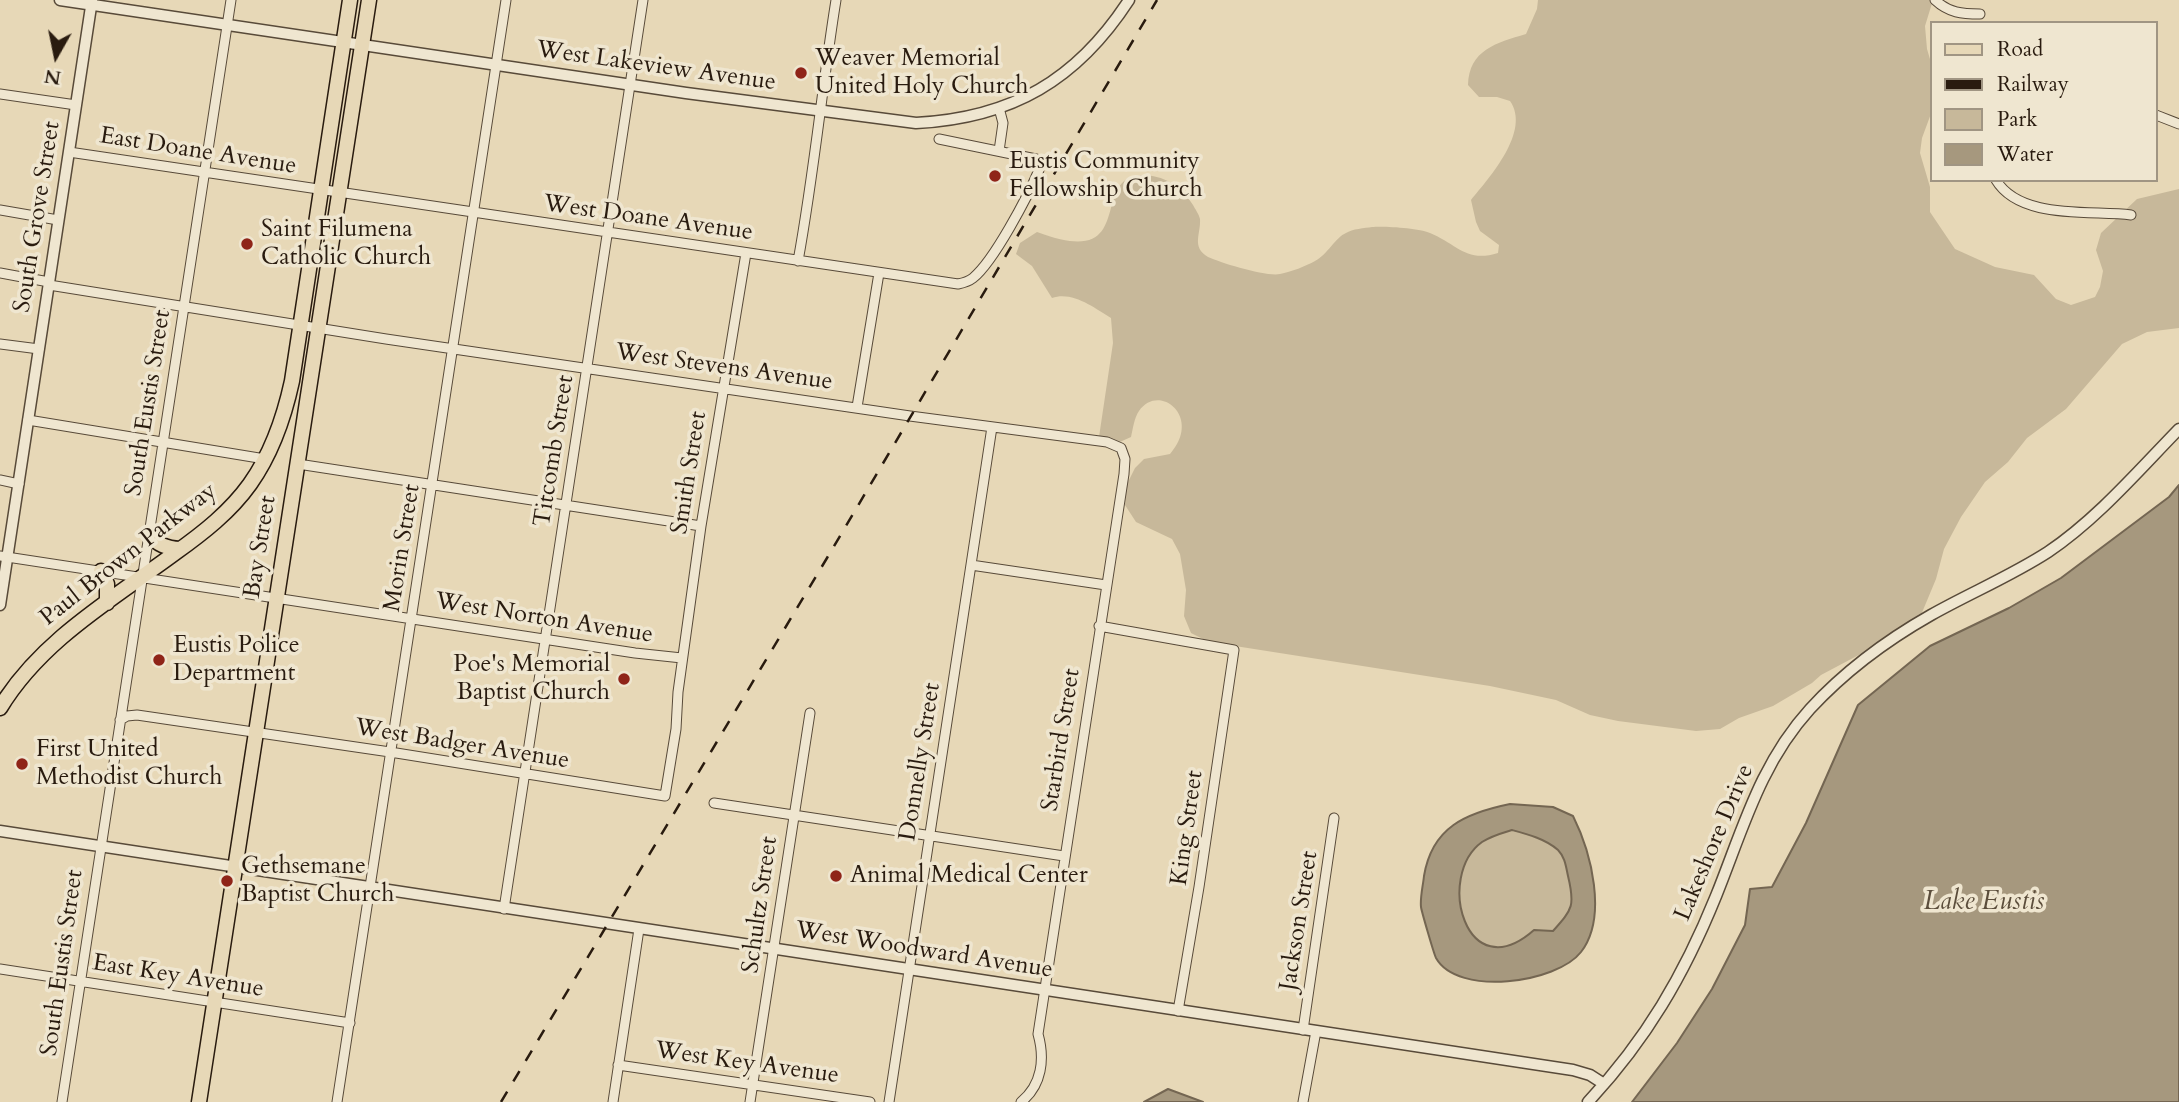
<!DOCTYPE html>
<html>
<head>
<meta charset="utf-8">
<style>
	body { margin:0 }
	#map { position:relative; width:2179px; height:1102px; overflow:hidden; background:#e7d8b7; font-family:Cardo,serif }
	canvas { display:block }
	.legend { position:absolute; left:1930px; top:21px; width:228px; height:161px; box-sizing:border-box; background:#efe6d0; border:2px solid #a09583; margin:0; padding:9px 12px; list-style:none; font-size:21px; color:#291b0f }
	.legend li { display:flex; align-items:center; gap:14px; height:35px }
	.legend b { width:35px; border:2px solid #a09583 }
	.north { position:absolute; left:21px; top:21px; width:70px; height:70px; -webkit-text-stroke:5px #efe6d0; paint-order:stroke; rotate:189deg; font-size:19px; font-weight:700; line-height:28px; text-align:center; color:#291b0f }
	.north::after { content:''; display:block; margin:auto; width:24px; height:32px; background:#291b0f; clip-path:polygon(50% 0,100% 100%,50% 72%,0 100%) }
</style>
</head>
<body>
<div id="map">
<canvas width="2179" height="1102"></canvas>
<ul class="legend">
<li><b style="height:9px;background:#e7d8b7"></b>Road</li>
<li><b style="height:9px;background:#291b0f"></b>Railway</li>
<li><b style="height:19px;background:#c7b89a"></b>Park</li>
<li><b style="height:19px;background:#a6987e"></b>Water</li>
</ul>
<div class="north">N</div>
</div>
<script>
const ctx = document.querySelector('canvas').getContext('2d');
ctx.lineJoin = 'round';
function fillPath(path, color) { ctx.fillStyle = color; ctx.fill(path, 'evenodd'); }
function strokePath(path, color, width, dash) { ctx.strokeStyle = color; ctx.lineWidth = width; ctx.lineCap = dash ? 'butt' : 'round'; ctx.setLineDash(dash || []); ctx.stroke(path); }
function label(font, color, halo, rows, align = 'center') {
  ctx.font = font + ' Cardo,serif'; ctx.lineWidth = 7; ctx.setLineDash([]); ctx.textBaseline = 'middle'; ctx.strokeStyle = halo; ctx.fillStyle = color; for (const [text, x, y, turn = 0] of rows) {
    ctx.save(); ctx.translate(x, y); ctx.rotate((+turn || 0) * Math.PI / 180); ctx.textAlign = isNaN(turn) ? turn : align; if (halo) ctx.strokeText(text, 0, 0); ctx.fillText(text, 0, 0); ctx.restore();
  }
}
fillPath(new Path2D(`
	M 1538,0 L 1933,0 L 1925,26 L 1927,49 L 1932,66 L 1932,111 L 1922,138 L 1920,153 L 1930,187 L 1930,212 L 1955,249 L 1995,267 L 2034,275 L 2056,299 L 2071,305 L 2095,297 L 2100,287 L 2103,271 L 2096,250 L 2101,233 L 2137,199 L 2179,189 L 2179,328 L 2147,332 L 2122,344 L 2066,409 L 2027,438 L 2008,462 L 1985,482 L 1961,517 L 1944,549 L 1936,579 L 1921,615 L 1870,649 L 1821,675 L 1812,683 L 1773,706 L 1739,718 L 1720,729 L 1696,731 L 1618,721 L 1590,715 L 1556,700 L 1490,686 L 1235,646 L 1207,641 L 1191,633 L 1184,616 L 1186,590 L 1180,554 L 1172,539 L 1136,522 L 1125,505 L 1126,486 L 1135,468 L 1144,459 L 1170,454 C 1203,417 1159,382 1139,411 C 1134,418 1133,429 1131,437 L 1113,445 L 1099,437 L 1113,343 L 1111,318 C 1094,308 1073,291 1052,298 L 1032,266 L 1016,254 L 1020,243 L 1037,232 C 1143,272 1085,172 1146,175 C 1167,177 1182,187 1193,205 C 1195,209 1199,214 1200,219 C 1201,234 1191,247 1208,257 C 1221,263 1267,277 1280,274 C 1291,272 1306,266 1315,261 C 1327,255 1336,237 1346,233 C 1352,229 1365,228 1372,227 C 1385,226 1418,228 1430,233 C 1457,244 1466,263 1498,253 L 1499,245 L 1480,231 L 1476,222 L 1471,200 C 1490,177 1531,131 1510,101 L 1497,97 L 1479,97 L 1468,85 C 1469,50 1496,43 1526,34 L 1537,9 Z
	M 1512,830 C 1527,834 1546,839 1558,851 C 1564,856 1565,863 1567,871 C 1574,902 1576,906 1553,931 L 1534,930 C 1466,990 1435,876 1482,842 C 1491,836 1502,833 1512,830 Z`), '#c7b89a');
const water = new Path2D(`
	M 2179,485 L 2179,1102 L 1632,1102 L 1677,1043 L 1712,989 L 1745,925 L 1750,889 L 1772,887 L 1806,823 L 1858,705 L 1930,646 L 2009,608 L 2061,578 L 2169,497 Z
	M 1510,804 L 1553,807 L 1573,816 C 1591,852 1608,917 1581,952 C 1557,983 1458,997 1436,958 C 1434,954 1422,913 1421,907 C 1420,897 1423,886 1424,876 C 1432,827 1466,813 1510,804 ZM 1512,830 C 1527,834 1546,839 1558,850 C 1565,857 1566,867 1568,876 C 1575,905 1573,909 1553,931 L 1534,930 C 1466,990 1435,876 1482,842 C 1491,836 1502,833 1512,830 Z
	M 1168,1089 L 1203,1102 L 1144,1102 Z`);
fillPath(water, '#a6987e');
strokePath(water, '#746652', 2);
const minor = new Path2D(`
	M 1935,0 C 1949,13 1962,14 1980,14
	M 0,94 L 76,105
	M 2156,115 L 2179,124
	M 999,151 L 1003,123 L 999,108
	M 69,152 L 958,284 C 963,283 968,282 973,278 C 994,261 1028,196 1039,170 L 1036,159 L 939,139
	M 1996,180 C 2020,220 2091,210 2131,215
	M 0,210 L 58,220
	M 798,261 C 814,174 822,87 836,0
	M 0,273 L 49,282
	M 49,285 L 386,339 L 910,416 L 1107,442 L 1121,448 L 1125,459 L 1124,474 L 1038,1034 C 1045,1059 1042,1085 1021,1102
	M 0,344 L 39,349
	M 857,407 L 879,273
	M 28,420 L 265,459
	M 298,464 L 701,526
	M 0,480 L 19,484
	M 0,556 L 635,653 L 682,658
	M 971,565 L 1106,585
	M 1099,626 L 1234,650 L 1199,887 L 1178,1011
	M 120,720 L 127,716 L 137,715 L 390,752 L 665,796 L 676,729 L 678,692 L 701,526 L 746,253
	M 714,803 L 1064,856
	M 504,909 L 643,0
	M 0,969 L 350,1023
	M 1303,1030 L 1334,818
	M 618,1065 L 870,1102
	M 62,1102 L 231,0
	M 337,1102 L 506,0
	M 613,1102 L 639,929
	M 750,1102 L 810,713
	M 889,1102 L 992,427
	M 1303,1102 L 1316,1031`);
const tertiary = new Path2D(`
	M 60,0 L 686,93 L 916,123 C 1012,118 1077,80 1129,0
	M 0,605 L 92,0
	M 0,831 L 1573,1070 L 1590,1075 L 1604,1084
	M 1588,1102 C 1646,1040 1684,975 1716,896 C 1743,829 1760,764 1810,709 C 1845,671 1887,640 1931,615 C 1970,593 2011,576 2048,552 C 2097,519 2138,471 2179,429`);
const primary = new Path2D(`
	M 149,534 C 158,545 166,548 180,549
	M 101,571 L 107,584 L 107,603
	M 0,708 C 41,640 113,599 175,553 C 203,533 230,512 250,484 C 272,453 284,418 292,381 L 350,0
	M 199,1102 L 369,0`);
strokePath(minor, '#584a39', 11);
strokePath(tertiary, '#584a39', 13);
strokePath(primary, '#291b0f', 17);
strokePath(minor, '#efe6d0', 9);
strokePath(tertiary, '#efe6d0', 10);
strokePath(primary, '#e7d8b7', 14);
strokePath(new Path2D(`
	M 501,1102 L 827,558 L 1157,0`), '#291b0f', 2.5, [12, 12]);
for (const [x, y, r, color] of [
	[801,73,7,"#8f2418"],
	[995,176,7,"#8f2418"],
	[247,244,7,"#8f2418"],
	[159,660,7,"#8f2418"],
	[624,679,7,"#8f2418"],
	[22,764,7,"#8f2418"],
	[836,876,7,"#8f2418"],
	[227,881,7,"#8f2418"]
]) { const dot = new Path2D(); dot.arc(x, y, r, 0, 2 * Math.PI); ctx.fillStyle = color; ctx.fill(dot); strokePath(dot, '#efe6d0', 2.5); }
label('24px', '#291b0f', '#efe6d0', [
	["Weaver Memorial",815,59],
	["United Holy Church",815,87],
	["Eustis Community",1009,162],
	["Fellowship Church",1009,190],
	["Saint Filumena",261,230],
	["Catholic Church",261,258],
	["Eustis Police",173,646],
	["Department",173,674],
	["Poe's Memorial",610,665,"right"],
	["Baptist Church",610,693,"right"],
	["First United",36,750],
	["Methodist Church",36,778],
	["Gethsemane",241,867],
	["Baptist Church",241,895],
	["Animal Medical Center",850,876]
], 'left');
label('24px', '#291b0f', '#efe6d0', [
	["West Lakeview Avenue",656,67,8],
	["East Doane Avenue",198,152,9],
	["South Grove Street",38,217,-81],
	["West Doane Avenue",648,219,8],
	["West Stevens Avenue",724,368,8],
	["South Eustis Street",149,403,-81],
	["Titcomb Street",555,451,-81],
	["Smith Street",690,473,-81],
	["Bay Street",261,547,-81],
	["Morin Street",403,548,-81],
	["Paul Brown Parkway",129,555,-38],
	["West Norton Avenue",544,619,9],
	["Starbird Street",1062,740,-81],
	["West Badger Avenue",462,745,9],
	["Donnelly Street",921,762,-81],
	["King Street",1188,828,-82],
	["Lakeshore Drive",1715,843,-67],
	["Schultz Street",761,905,-82],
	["Jackson Street",1300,921,-81],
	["West Woodward Avenue",924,951,9],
	["South Eustis Street",63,963,-82],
	["East Key Avenue",178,977,9],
	["West Key Avenue",747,1064,8]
]);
label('italic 26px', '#5b4d3b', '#efe6d0', [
	["Lake Eustis",1984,903]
]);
</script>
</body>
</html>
